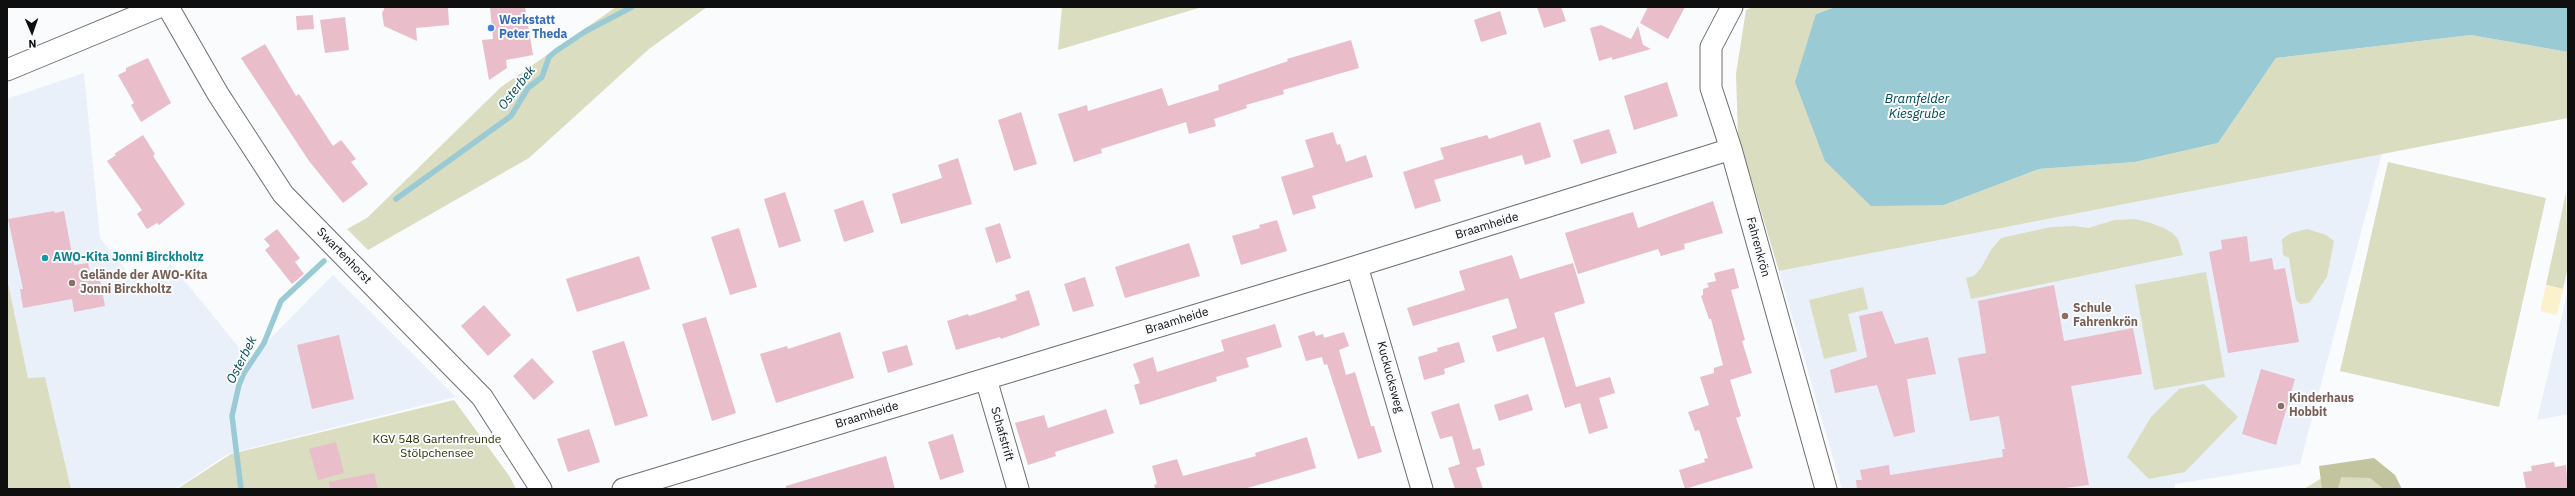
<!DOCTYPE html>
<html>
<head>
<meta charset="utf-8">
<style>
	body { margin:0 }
	#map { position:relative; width:2575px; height:496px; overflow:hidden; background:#f9fbfd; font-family:"IBM Plex Sans",sans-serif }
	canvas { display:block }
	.frame { position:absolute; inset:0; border:8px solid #0f0f10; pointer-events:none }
	.north { position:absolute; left:12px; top:12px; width:40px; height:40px; -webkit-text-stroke:3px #f9fbfd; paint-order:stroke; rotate:178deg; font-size:11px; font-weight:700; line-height:16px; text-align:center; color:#0f0f10 }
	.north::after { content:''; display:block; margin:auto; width:14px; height:18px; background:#0f0f10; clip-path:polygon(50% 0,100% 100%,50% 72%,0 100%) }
</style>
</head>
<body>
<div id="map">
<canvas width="2575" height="496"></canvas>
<div class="frame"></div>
<div class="north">N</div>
</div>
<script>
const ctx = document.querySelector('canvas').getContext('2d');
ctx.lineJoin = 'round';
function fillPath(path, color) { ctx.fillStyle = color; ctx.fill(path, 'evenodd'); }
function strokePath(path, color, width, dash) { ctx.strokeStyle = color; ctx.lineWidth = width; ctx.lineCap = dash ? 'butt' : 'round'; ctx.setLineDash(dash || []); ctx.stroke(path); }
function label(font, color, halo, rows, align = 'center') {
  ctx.font = font + ' "IBM Plex Sans",sans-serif'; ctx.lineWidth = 4; ctx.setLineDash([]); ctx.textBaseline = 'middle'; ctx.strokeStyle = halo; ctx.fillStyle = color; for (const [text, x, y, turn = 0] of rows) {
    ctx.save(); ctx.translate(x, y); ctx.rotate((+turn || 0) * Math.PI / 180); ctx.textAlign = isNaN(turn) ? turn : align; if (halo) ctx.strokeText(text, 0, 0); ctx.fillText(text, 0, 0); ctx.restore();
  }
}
fillPath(new Path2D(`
	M 84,73 L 100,238 L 141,289 L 171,264 L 249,360 L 333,275 L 456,397 L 228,454 L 175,489 L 71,489 L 45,377 L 28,379 L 7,278 L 7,99 Z
	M 2382,153 L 2300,464 L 2175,484 L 2175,489 L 1842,489 L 1779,271 Z
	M 2568,290 L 2568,414 L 2537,420 Z`), '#eaf0f9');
fillPath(new Path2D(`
	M 616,7 L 707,7 L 649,49 L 529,158 L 368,250 L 347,229 L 367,218 L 501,87 Z
	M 1062,7 L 1202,7 L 1058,50 Z
	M 1753,7 L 1835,7 L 1816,14 L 1944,205 L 2039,169 L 2135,162 L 2218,143 L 2276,58 L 2471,35 L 2568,52 L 2568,118 L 1779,271 L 1738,135 L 1736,74 L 1746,10 Z
	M 2388,162 L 2546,198 L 2499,407 L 2340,371 Z
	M 2566,193 L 2568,267 L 2563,289 L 2546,285 Z
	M 2134,219 C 2146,221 2171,228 2178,239 C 2180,244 2181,250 2183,255 L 1971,299 L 1966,278 L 1974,276 L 1981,268 L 1991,250 L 2001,238 L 2051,227 L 2074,226 L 2088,228 L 2115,220 Z
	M 2307,229 L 2326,235 L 2334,241 L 2327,277 L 2309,303 L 2300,304 L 2296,300 L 2289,258 L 2283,255 L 2282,239 L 2291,233 Z
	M 2206,272 L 2225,377 L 2154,390 L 2135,285 Z
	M 7,278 L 28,378 L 45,377 L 71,489 L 7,489 Z
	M 1863,287 L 1868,309 L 1848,314 L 1857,351 L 1824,359 L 1809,300 Z
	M 2204,384 L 2238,417 L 2185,472 L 2149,479 L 2127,457 L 2151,417 L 2179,389 Z
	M 454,400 L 510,477 L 516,489 L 177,489 L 231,454 Z
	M 2341,466 L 2377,472 L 2386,489 L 2304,489 Z`), '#daddc0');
fillPath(new Path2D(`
	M 2374,458 L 2395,475 L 2402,489 L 2384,489 L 2370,478 L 2341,477 L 2338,489 L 2322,489 L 2319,466 Z`), '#c1c49d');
fillPath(new Path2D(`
	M 2546,285 L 2563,289 L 2557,315 L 2540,311 Z`), '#fbf1cb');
fillPath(new Path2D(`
	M 1835,7 L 2568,7 L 2568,52 L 2471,35 L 2276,58 L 2218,143 L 2135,162 L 2039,169 L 1944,205 L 1871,206 L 1825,161 L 1795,82 L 1816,14 Z`), '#9acad4');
strokePath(new Path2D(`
	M 396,199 L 511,116 L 528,88 L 542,77 L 549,57 L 556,51 L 586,31 L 632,7
	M 241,489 L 232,416 L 239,385 L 244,373 L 264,343 L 281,301 L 324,261`), '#9acad4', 5.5);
fillPath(new Path2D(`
	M 385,7 L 448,7 L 449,25 L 416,28 L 417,41 L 384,26 L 382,13 Z
	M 490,7 L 525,7 L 533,55 L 506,60 L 507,68 L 489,80 L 482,40 L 493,39 Z
	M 1537,7 L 1561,7 L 1566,21 L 1544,28 Z
	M 1648,7 L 1685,7 L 1668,39 L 1640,23 Z
	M 1500,11 L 1507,34 L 1481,42 L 1474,20 Z
	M 313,15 L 314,29 L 297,30 L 296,16 Z
	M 345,17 L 349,50 L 325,53 L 320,20 Z
	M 1601,25 L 1631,39 L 1638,26 L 1643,45 L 1651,49 L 1612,60 L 1612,57 L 1599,61 L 1590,28 Z
	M 1351,40 L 1359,68 L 1283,90 L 1284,94 L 1246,105 L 1247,108 L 1214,119 L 1216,126 L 1189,134 L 1186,122 L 1101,149 L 1102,153 L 1074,162 L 1058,114 L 1087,105 L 1088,111 L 1162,88 L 1168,106 L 1219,90 L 1218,85 L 1288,61 L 1287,59 Z
	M 265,44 L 296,96 L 299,94 L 333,146 L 341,140 L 356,159 L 351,162 L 368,184 L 343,203 L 309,161 L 241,58 Z
	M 148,58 L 171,103 L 141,122 L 131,105 L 134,103 L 118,75 L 126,71 L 126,68 Z
	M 1667,82 L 1678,116 L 1634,130 L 1624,96 Z
	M 1021,112 L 1037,164 L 1014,171 L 998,120 Z
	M 1540,122 L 1551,157 L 1525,165 L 1522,155 L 1434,180 L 1441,201 L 1415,209 L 1403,172 L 1444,159 L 1440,148 L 1487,135 L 1489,139 Z
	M 1609,129 L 1617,153 L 1581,164 L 1573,140 Z
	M 1333,132 L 1337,145 L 1340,144 L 1346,162 L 1366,155 L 1373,177 L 1312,196 L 1316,208 L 1293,215 L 1281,177 L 1314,167 L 1305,140 Z
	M 143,135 L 155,154 L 153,156 L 185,204 L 159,225 L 157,223 L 147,229 L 137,214 L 142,210 L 107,161 L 116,155 L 114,154 Z
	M 958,158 L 972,204 L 901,224 L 892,194 L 942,178 L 938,165 Z
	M 785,192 L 801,241 L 779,248 L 764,199 Z
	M 863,200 L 874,232 L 844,242 L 834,210 Z
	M 1713,201 L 1723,233 L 1684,244 L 1685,249 L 1661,256 L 1658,249 L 1578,274 L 1565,233 L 1633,212 L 1638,228 Z
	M 54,211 L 55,213 L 64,211 L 74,265 L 88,263 L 90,271 L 98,269 L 105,306 L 74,312 L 72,299 L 23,308 L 20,289 L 23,289 L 8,219 Z
	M 1277,220 L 1287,251 L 1241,265 L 1232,236 L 1260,228 L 1259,225 Z
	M 1000,223 L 1011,258 L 996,263 L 985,228 Z
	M 739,228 L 757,287 L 730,295 L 711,237 Z
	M 277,229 L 300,258 L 295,262 L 304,274 L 292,284 L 265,250 L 270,246 L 264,239 Z
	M 2247,236 L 2250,262 L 2272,258 L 2274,270 L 2285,268 L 2299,342 L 2228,353 L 2209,252 L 2222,249 L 2221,240 Z
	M 1189,243 L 1200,276 L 1125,298 L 1115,267 Z
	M 1512,255 L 1520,279 L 1573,263 L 1585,303 L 1554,313 L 1576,387 L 1610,377 L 1615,393 L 1599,398 L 1608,428 L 1589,434 L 1580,403 L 1565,408 L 1544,337 L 1497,352 L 1492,336 L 1517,328 L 1508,298 L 1413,326 L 1407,308 L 1465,290 L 1459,271 Z
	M 639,256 L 650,289 L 577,312 L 566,279 Z
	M 1734,268 L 1739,288 L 1731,290 L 1745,340 L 1742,341 L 1752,373 L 1730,380 L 1741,416 L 1736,418 L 1753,468 L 1685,489 L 1679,470 L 1705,462 L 1704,459 L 1708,458 L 1699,430 L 1695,431 L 1688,412 L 1709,405 L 1700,377 L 1714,373 L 1714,368 L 1723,365 L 1711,319 L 1709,319 L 1701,296 L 1703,295 L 1703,289 L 1709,287 L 1707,283 L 1716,281 L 1714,273 Z
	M 1085,277 L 1094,306 L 1073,312 L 1064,284 Z
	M 2054,285 L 2064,341 L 2133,328 L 2142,374 L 2071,386 L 2089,485 L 2057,489 L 1857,489 L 1856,480 L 1862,480 L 1860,470 L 1889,465 L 1890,475 L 2003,457 L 2002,449 L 2005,449 L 1999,416 L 1970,421 L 1958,358 L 1986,353 L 1978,301 Z
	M 1029,290 L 1040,325 L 1001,339 L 1000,337 L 956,350 L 947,321 L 968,314 L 969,316 L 1017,300 L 1015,295 Z
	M 484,305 L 511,335 L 488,356 L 461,326 Z
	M 1882,311 L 1895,344 L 1928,337 L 1936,374 L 1907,379 L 1915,432 L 1894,437 L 1877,385 L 1835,393 L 1830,370 L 1867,357 L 1859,316 Z
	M 706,317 L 736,413 L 712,421 L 682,324 Z
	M 1275,324 L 1282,347 L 1246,358 L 1249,367 L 1216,377 L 1217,381 L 1140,405 L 1134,385 L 1140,383 L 1133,364 L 1153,357 L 1157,372 L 1224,351 L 1221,340 Z
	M 1314,331 L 1316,336 L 1323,334 L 1324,338 L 1344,332 L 1349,346 L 1339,350 L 1346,375 L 1355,372 L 1371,426 L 1374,426 L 1382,452 L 1358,459 L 1327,364 L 1324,365 L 1322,357 L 1306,361 L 1298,336 Z
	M 840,332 L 854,378 L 776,403 L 760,354 L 787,346 L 788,349 Z
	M 339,335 L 354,399 L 312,409 L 297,345 Z
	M 624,341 L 648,416 L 615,426 L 592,351 Z
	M 1459,342 L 1465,362 L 1444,369 L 1445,374 L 1424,380 L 1418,357 L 1438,351 L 1437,348 Z
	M 907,345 L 913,365 L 888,373 L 882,352 Z
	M 532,358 L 554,382 L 534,400 L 513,376 Z
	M 2261,369 L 2295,379 L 2276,445 L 2242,434 Z
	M 1528,394 L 1533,410 L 1499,421 L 1494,405 Z
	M 1459,403 L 1473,450 L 1480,448 L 1485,465 L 1476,468 L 1483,489 L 1455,489 L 1448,468 L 1460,464 L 1452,436 L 1440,439 L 1431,412 Z
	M 1106,409 L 1114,433 L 1055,452 L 1056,456 L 1028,465 L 1015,423 L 1044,415 L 1048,428 Z
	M 589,429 L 600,462 L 568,472 L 557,439 Z
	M 953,434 L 964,472 L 940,480 L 928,442 Z
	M 1307,437 L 1316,468 L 1244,489 L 1155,489 L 1154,485 L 1157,484 L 1152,466 L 1177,459 L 1183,476 L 1256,456 L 1255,453 Z
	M 336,442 L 344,473 L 318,480 L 309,449 Z
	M 886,456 L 895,489 L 786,489 L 786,486 Z
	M 2554,462 L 2555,467 L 2566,465 L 2568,489 L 2526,489 L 2523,472 L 2532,471 L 2531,466 Z
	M 374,473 L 378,489 L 330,489 L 329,482 Z`), '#e9bdca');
const street = new Path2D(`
	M 168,7 L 218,94 L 283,194 L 482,397 L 541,489
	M 1732,7 L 1711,47 L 1711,88 L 1731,149 L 1826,489
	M 7,70 L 159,7
	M 1357,266 L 1422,489
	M 986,379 L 1018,489
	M 623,489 L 1338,272 L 1731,149`);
strokePath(street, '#6d6e70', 23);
strokePath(street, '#fff', 21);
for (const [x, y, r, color] of [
	[491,28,4,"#3f7fe0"],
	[45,258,4,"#0f9aa8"],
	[72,283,4,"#8d6e63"],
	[2065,316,4,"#8d6e63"],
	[2281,406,4,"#8d6e63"]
]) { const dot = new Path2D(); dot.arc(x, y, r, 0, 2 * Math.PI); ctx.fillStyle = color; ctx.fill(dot); strokePath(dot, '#f9fbfd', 1.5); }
label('bold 12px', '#366cbe', '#f9fbfd', [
	["Werkstatt",499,21],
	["Peter Theda",499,35]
], 'left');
label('12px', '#0f0f10', '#f9fbfd', [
	["Braamheide",1487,226,-17],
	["Fahrenkrön",1758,247,75],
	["Swartenhorst",344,256,46],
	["Braamheide",1177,321,-17],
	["Kuckucksweg",1390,377,75],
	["Braamheide",867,415,-17],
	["Schafstrift",1002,434,74]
]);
label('bold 12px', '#0d838f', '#f9fbfd', [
	["AWO-Kita Jonni Birckholtz",53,258]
], 'left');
label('bold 12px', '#785e54', '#f9fbfd', [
	["Gelände der AWO-Kita",80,276],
	["Jonni Birckholtz",80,290],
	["Schule",2073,309],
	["Fahrenkrön",2073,323],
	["Kinderhaus",2289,399],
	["Hobbit",2289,413]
], 'left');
label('12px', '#313201', '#f9fbfd', [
	["KGV 548 Gartenfreunde",437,440],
	["Stölpchensee",437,454]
]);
label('italic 13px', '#004954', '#f9fbfd', [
	["Osterbek",517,88,-52],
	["Bramfelder",1917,99],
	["Kiesgrube",1917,114],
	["Osterbek",242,360,-63]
]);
</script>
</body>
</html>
